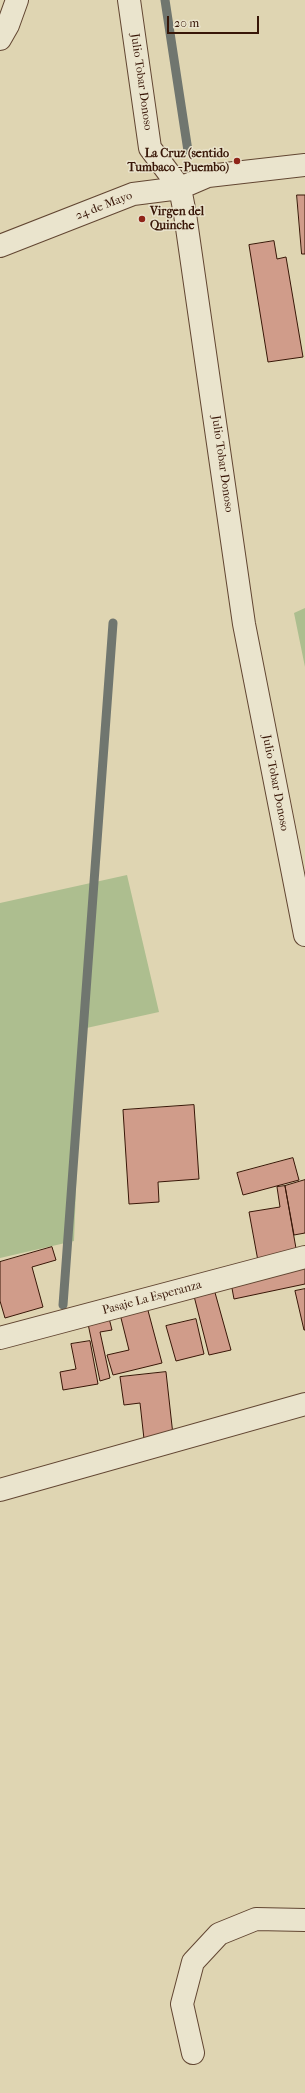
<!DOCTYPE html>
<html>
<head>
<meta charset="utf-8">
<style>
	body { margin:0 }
	#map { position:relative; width:305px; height:2093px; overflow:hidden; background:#dfd5b2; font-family:"IM FELL French Canon",serif }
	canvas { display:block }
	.scale { position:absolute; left:167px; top:16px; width:92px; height:18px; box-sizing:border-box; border:2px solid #381607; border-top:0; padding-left:5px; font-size:12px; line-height:14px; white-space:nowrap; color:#381607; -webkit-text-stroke:3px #eae4cd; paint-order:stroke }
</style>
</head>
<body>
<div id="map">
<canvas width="305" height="2093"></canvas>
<div class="scale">20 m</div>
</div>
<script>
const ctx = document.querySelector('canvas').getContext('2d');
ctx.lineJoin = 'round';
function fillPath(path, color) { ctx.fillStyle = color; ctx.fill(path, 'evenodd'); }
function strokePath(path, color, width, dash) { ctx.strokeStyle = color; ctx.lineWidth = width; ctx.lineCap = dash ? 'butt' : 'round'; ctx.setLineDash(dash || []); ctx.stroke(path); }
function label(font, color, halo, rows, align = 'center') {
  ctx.font = font + ' "IM FELL French Canon",serif'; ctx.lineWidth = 3; ctx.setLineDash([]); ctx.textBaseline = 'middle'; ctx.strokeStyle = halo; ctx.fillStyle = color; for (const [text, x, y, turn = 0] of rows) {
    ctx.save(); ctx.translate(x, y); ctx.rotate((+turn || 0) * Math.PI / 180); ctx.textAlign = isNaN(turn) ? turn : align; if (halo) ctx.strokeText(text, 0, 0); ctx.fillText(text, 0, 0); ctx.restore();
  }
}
fillPath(new Path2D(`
	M 305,608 L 305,667 L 294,613 Z
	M 127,875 L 159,1012 L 82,1029 L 74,1241 L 0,1258 L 0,903 Z`), '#adbe8f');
strokePath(new Path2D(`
	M 165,0 L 188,151
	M 63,1305 L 113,623`), '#70766f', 9);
const building = new Path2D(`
	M 297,195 L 305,195 L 305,254 L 302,254 Z
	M 274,241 L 277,259 L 286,257 L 303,357 L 268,362 L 249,245 Z
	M 194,1105 L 199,1179 L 158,1182 L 159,1202 L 129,1204 L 123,1110 Z
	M 293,1158 L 299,1180 L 243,1195 L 237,1173 Z
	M 305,1180 L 305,1233 L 294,1235 L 285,1186 Z
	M 285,1186 L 297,1254 L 258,1261 L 249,1212 L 280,1207 L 277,1187 Z
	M 52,1247 L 56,1260 L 32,1267 L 43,1307 L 5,1318 L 0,1301 L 0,1262 Z
	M 305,1267 L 305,1284 L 234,1299 L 231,1283 Z
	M 214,1289 L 231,1350 L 209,1355 L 194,1296 Z
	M 305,1289 L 305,1330 L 304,1330 L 295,1291 Z
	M 146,1303 L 162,1363 L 113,1375 L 107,1355 L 129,1350 L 119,1310 Z
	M 108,1314 L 112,1330 L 100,1332 L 110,1378 L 100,1381 L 87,1319 Z
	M 196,1319 L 204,1354 L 176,1361 L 166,1326 Z
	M 90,1341 L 98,1384 L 63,1390 L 60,1372 L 76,1369 L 71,1344 Z
	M 166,1372 L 173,1435 L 144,1439 L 140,1403 L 124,1405 L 120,1377 Z`);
fillPath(building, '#d09c8a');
strokePath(building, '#381607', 1);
const minor = new Path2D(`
	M 129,0 L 150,148 L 180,188 L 185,214 L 244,624 L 305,935
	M 0,39 L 8,25 L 17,0
	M 0,246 L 133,194 L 180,188 L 208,176 L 305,165
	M 0,1338 L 305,1257
	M 0,1490 L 305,1404
	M 193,2053 L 182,2004 L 193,1962 L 219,1934 L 256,1919 L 305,1920`);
strokePath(minor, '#624632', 24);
strokePath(minor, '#eae4cd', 22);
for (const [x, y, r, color] of [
	[237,161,4,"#8f2418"],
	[142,219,4,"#8f2418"]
]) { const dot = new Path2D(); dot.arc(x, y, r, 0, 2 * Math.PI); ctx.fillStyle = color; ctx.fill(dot); strokePath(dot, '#eae4cd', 1.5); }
label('12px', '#381607', '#eae4cd', [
	["Julio Tobar Donoso",141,82,82],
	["24 de Mayo",104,206,-21],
	["Julio Tobar Donoso",222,464,82],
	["Julio Tobar Donoso",275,783,79],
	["Pasaje La Esperanza",152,1298,-15]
]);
label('bold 12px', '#381607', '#eae4cd', [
	["La Cruz (sentido",229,154],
	["Tumbaco - Puembo)",229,168],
	["Virgen del",150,212,"left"],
	["Quinche",150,226,"left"]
], 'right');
</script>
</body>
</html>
